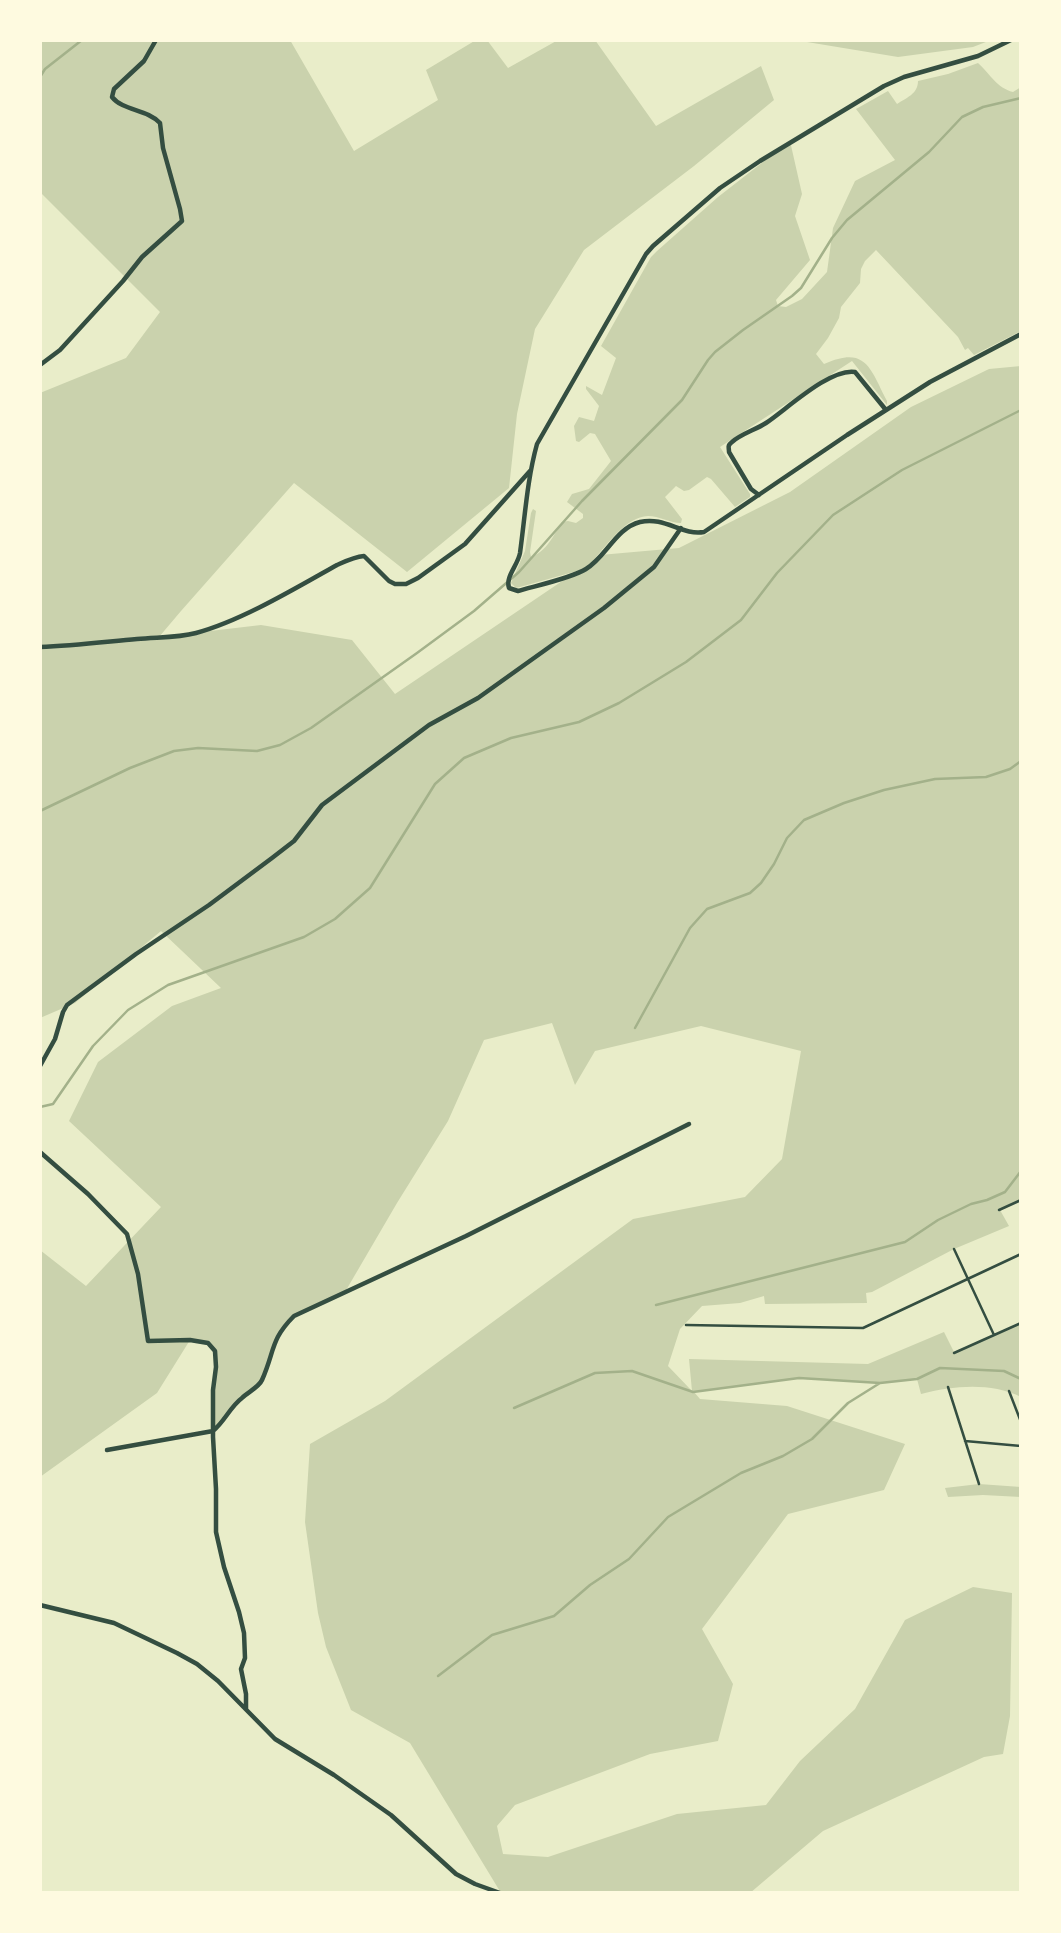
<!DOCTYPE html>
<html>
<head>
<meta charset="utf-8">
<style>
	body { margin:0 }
	#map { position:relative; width:1061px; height:1933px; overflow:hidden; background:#e9edc9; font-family:"Titillium Web",sans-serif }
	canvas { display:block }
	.frame { position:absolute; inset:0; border:42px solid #fefae0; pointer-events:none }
</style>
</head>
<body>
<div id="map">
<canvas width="1061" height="1933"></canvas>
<div class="frame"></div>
</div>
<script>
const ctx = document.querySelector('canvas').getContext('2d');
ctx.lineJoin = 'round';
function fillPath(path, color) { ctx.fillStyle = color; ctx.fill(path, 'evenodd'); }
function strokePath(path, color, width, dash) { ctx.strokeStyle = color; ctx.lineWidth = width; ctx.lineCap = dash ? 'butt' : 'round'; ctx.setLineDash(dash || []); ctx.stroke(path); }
fillPath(new Path2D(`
	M 40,40 L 290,40 L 354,151 L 438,100 L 426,70 L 476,40 L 487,40 L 508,68 L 558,40 L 595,40 L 656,126 L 761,66 L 774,100 L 694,166 L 584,250 L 535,329 L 517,414 L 509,488 L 407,572 L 294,483 L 181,611 L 159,637 L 261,625 L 352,640 L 395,694 L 577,571 L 520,587 L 516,588 L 511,583 L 525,551 L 531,513 L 533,509 L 536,511 L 530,552 L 531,557 C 546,552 554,535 562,522 L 568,521 L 576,523 L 583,518 L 583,514 L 567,502 L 572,494 L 589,489 L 611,461 L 595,434 L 590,433 L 579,442 L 576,441 L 574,426 L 579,417 L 594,421 L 599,406 L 586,389 L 586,386 L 602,395 L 616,358 L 601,346 L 651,257 L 657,251 L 718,197 L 790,141 L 802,194 L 795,216 L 810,260 L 776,300 L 778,306 L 786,307 L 802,299 L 827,272 L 833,228 L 855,181 L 895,160 L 856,109 L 888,91 L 897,104 C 906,98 918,94 918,81 L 948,74 L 978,63 C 991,75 997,88 1013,92 L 1021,87 L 1021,331 L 974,355 L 968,348 L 965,350 L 958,337 L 876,250 L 865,261 L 861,269 L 860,283 L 841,307 L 839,318 L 828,338 L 816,354 L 824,364 C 866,345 870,368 887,401 L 887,405 L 852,361 L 720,447 L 750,494 L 750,497 L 735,507 L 711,479 L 707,477 L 689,490 L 684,491 L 676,486 L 665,497 L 682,519 L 681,523 C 670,523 659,516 648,516 C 626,517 608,544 595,558 L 600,555 L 679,548 L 790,492 L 911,407 L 989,369 L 1021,366 L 1021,1200 L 1000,1210 L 1009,1226 L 954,1249 L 872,1292 L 866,1293 L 867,1303 L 765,1304 L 764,1296 L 740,1303 L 702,1306 L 680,1329 L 668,1366 L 692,1391 L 689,1359 L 868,1364 L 944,1332 L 954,1352 L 1021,1323 L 1021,1397 C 990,1382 953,1386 921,1394 L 917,1379 L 880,1383 L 799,1378 L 694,1392 L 700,1399 L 787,1406 L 905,1444 L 884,1490 L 788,1514 L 702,1629 L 733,1684 L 718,1741 L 650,1754 L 515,1805 L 497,1826 L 503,1854 L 548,1857 L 677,1814 L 766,1805 L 800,1761 L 855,1709 L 905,1620 L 973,1587 L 1012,1593 L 1010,1716 L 1003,1754 L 984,1757 L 823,1831 L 750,1893 L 501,1893 L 410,1743 L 351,1710 L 326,1647 L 318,1613 L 305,1522 L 310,1444 L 385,1401 L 633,1219 L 745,1197 L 782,1159 L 801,1051 L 701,1026 L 595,1051 L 575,1085 L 552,1023 L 484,1040 L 448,1121 L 397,1203 L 345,1292 L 294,1316 L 281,1329 L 261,1383 L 241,1398 L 213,1431 L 215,1351 L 208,1343 L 190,1340 L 157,1393 L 40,1477 L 40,1250 L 86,1286 L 161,1207 L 69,1121 L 98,1062 L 172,1006 L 221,988 L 161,931 L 75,1003 L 40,1018 L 40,393 L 126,358 L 160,312 L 40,192 Z
	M 805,40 L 991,40 L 973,47 L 898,57 L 807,42 Z
	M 979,1484 L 1021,1487 L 1021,1497 L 983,1495 L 948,1497 L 945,1488 Z`), '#cad2ad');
strokePath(new Path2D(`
	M 40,77 L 45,69 L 82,40
	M 40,811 L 130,768 L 174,751 L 198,748 L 257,751 L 280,745 L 311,728 L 417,653 L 474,611 L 519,572 L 582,501 L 682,400 L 708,360 L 715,352 L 743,330 L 792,296 L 801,288 L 832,238 L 847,220 L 929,152 L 962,117 L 983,107 L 1021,98
	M 635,1028 L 690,928 L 707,909 L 750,893 L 761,883 L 774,864 L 787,838 L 804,820 L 844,803 L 884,790 L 935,779 L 986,777 L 1010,769 L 1021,761
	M 40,1107 L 53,1104 L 93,1046 L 128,1010 L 168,985 L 304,937 L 335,919 L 370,888 L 435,784 L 464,758 L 511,738 L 579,722 L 619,703 L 686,662 L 741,620 L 777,573 L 833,515 L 902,470 L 1021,410
	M 656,1305 L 905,1242 L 938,1220 L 971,1204 L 987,1200 L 1005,1192 L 1021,1171
	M 514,1408 L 595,1373 L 632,1371 L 693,1392 L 799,1378 L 880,1383 L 917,1379 L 940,1368 L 1004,1371 L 1021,1379
	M 438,1676 L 492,1635 L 554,1616 L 590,1585 L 629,1559 L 668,1517 L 741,1473 L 783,1456 L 812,1439 L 848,1403 L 880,1383`), '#a3b18a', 2.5);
strokePath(new Path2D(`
	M 999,1210 L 1021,1200
	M 954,1249 L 994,1335
	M 686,1325 L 863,1328 L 1021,1254
	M 954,1353 L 1021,1323
	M 948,1387 L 979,1484
	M 1009,1391 L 1021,1422
	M 965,1441 L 1021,1446`), '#344e41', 2.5);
strokePath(new Path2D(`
	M 1011,40 L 978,56 L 904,77 L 884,86 L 760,161 L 720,188 L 653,246 L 646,254 L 537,444 C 527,480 525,517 520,553 C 518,565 505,577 509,588 L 518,591 C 535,586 572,578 586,569 C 606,557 616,528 640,522 C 665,516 682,536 704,532 L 847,435 L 930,382 L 1021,334
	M 40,365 L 60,350 L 123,281 L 142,257 L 182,221 L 180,209 L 163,148 L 160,123 C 147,109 123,111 112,97 L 114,89 L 144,61 L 156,40
	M 759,495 L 751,489 L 729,452 C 729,447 727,446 732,442 C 741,434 755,430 766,423 C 787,409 830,368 855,372 L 886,410
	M 40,647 C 73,646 104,642 137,639 C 157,637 177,638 196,633 C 241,621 296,588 337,565 C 346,561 354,557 364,556 L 389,581 L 395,584 L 406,584 L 418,578 L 465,544 L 530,471
	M 40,1066 L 55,1039 L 63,1012 L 67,1005 L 136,954 L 209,905 L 272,858 L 294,841 L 322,805 L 429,725 L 478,698 L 604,608 L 654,567 L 681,528
	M 40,1152 L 88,1194 L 127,1234 L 138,1274 L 148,1341 L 190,1340 L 208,1343 L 215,1351 L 216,1367 L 213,1390 L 213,1437 L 216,1489 L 216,1532 L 224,1567 L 239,1612 L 244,1633 L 245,1658 L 241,1669 L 246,1694 L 246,1709
	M 107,1450 L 213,1431 C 225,1421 230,1407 242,1398 C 248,1392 259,1387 262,1380 C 275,1351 270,1340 294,1316 L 466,1236 L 689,1124
	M 40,1605 L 114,1623 L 177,1653 L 197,1664 L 218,1681 L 275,1739 L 334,1775 L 391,1815 L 456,1874 L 475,1884 L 500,1893`), '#344e41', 4.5);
</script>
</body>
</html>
